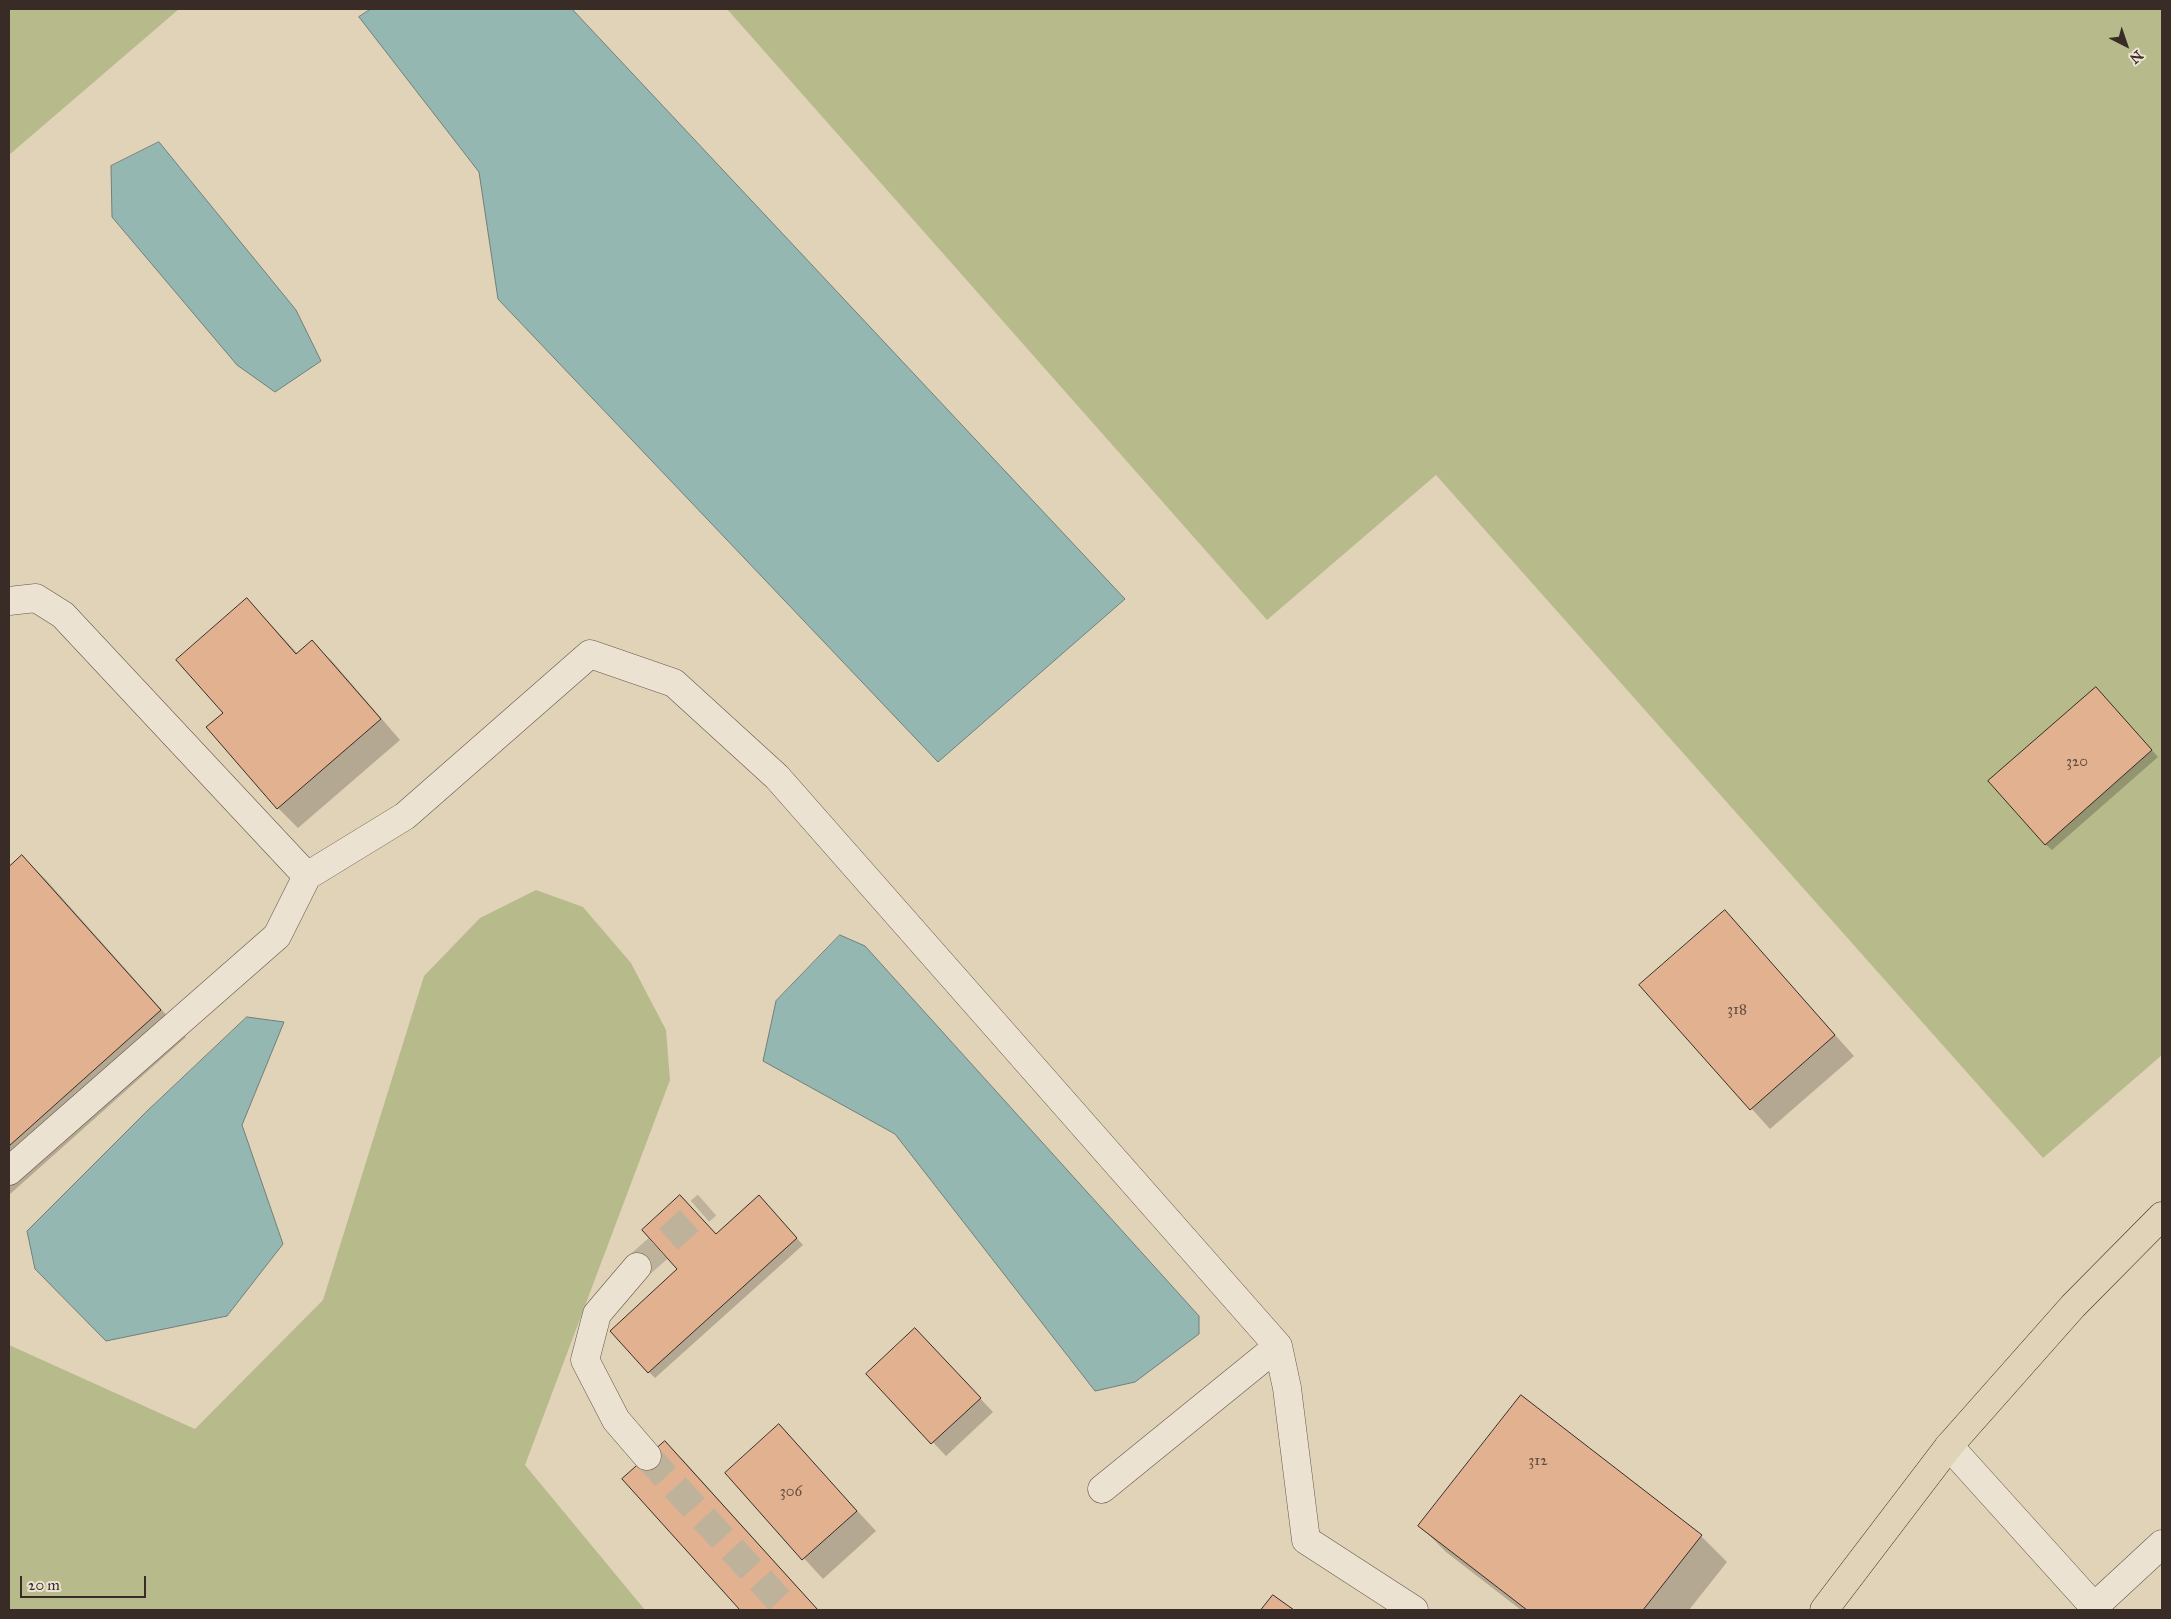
<!DOCTYPE html>
<html>
<head>
<meta charset="utf-8">
<style>
	body { margin:0 }
	#map { position:relative; width:2171px; height:1619px; overflow:hidden; background:#e1d3b8; font-family:"IM FELL Great Primer",serif }
	canvas { display:block }
	.frame { position:absolute; inset:0; border:10px solid #392c27; pointer-events:none }
	.north { position:absolute; left:2101px; top:20px; width:50px; height:50px; -webkit-text-stroke:4px #ece2d1; paint-order:stroke; rotate:139deg; font-size:14px; font-weight:700; line-height:20px; text-align:center; color:#392c27 }
	.north::after { content:''; display:block; margin:auto; width:18px; height:22px; background:#392c27; clip-path:polygon(50% 0,100% 100%,50% 72%,0 100%) }
	.scale { position:absolute; left:20px; top:1576px; width:126px; height:22px; box-sizing:border-box; border:2px solid #392c27; border-top:0; padding-left:6px; font-size:15px; line-height:18px; white-space:nowrap; color:#392c27; -webkit-text-stroke:4px #ece2d1; paint-order:stroke }
</style>
</head>
<body>
<div id="map">
<canvas width="2171" height="1619"></canvas>
<div class="frame"></div>
<div class="north">N</div>
<div class="scale">20 m</div>
</div>
<script>
const ctx = document.querySelector('canvas').getContext('2d');
ctx.lineJoin = 'round';
function fillPath(path, color) { ctx.fillStyle = color; ctx.fill(path, 'evenodd'); }
function strokePath(path, color, width, dash) { ctx.strokeStyle = color; ctx.lineWidth = width; ctx.lineCap = dash ? 'butt' : 'round'; ctx.setLineDash(dash || []); ctx.stroke(path); }
function label(font, color, halo, rows, align = 'center') {
  ctx.font = font + ' "IM FELL Great Primer",serif'; ctx.lineWidth = 4; ctx.setLineDash([]); ctx.textBaseline = 'middle'; ctx.strokeStyle = halo; ctx.fillStyle = color; for (const [text, x, y, turn = 0] of rows) {
    ctx.save(); ctx.translate(x, y); ctx.rotate((+turn || 0) * Math.PI / 180); ctx.textAlign = isNaN(turn) ? turn : align; if (halo) ctx.strokeText(text, 0, 0); ctx.fillText(text, 0, 0); ctx.restore();
  }
}
fillPath(new Path2D(`
	M 9,9 L 179,9 L 9,155 Z
	M 727,9 L 2162,9 L 2162,1055 L 2043,1158 L 1436,475 L 1267,620 Z
	M 536,890 L 583,907 L 631,963 L 666,1030 L 670,1080 L 525,1465 L 645,1610 L 9,1610 L 9,1345 L 195,1429 L 323,1300 L 424,976 L 480,918 Z`), '#b7bb8b');
const water = new Path2D(`
	M 371,9 L 572,9 L 1125,599 L 938,762 L 498,299 L 479,172 L 359,17 Z
	M 159,142 L 296,310 L 321,361 L 275,392 L 237,365 L 112,217 L 111,166 Z
	M 840,935 L 865,946 L 1199,1316 L 1199,1334 L 1135,1382 L 1095,1391 L 895,1134 L 763,1061 L 776,1001 Z
	M 247,1017 L 284,1022 L 242,1125 L 283,1244 L 227,1316 L 106,1341 L 35,1269 L 27,1231 L 145,1113 Z`);
fillPath(water, '#94b7b2');
strokePath(water, '#707f7a', 1);
fillPath(new Path2D(`
	M 247,599 L 298,654 L 312,642 L 332,661 L 400,740 L 298,828 L 278,808 L 208,727 L 224,713 Z
	M 2102,695 L 2158,757 L 2052,850 L 2045,844 Z
	M 22,856 L 48,882 L 186,1037 L 9,1195 L 9,868 Z
	M 1725,912 L 1854,1056 L 1770,1129 L 1641,986 Z
	M 765,1203 L 803,1245 L 655,1378 L 649,1372 L 716,1236 Z
	M 928,1343 L 993,1412 L 946,1456 L 868,1374 Z
	M 779,1426 L 876,1531 L 823,1579 L 726,1473 Z
	M 665,1442 L 685,1462 L 818,1610 L 742,1610 L 624,1479 Z
	M 1420,1526 L 1701,1536 L 1727,1562 L 1689,1610 L 1521,1610 L 1446,1552 Z`), '#0003');
const building = new Path2D(`
	M 247,598 L 296,654 L 312,640 L 381,719 L 277,809 L 206,727 L 223,713 L 176,660 Z
	M 2096,687 L 2152,750 L 2045,845 L 1988,781 Z
	M 22,855 L 161,1010 L 9,1146 L 9,867 Z
	M 1725,910 L 1835,1035 L 1750,1110 L 1639,985 Z
	M 680,1195 L 716,1234 L 759,1195 L 797,1238 L 648,1373 L 610,1331 L 677,1269 L 642,1230 Z
	M 915,1328 L 981,1398 L 931,1444 L 866,1374 Z
	M 1521,1395 L 1702,1535 L 1643,1610 L 1527,1610 L 1418,1526 Z
	M 779,1424 L 857,1511 L 802,1560 L 725,1473 Z
	M 665,1441 L 818,1610 L 740,1610 L 622,1479 Z
	M 1273,1595 L 1294,1610 L 1261,1610 Z`);
fillPath(building, '#e1b190');
strokePath(building, '#392c27', 1);
strokePath(new Path2D(`
	M 637,1267 L 707,1205
	M 647,1456 L 788,1610`), '#bfb29b', 28, [28, 14]);
const minor = new Path2D(`
	M 9,601 L 36,598 L 63,615 L 307,876
	M 9,1171 L 277,936 L 307,876 L 405,816 L 590,654 L 674,683 L 777,777 L 1278,1346 L 1287,1388 L 1306,1540 L 1414,1610
	M 637,1267 L 597,1314 L 585,1360 L 616,1420 L 647,1456
	M 1949,1446 L 2097,1610
	M 1102,1489 L 1278,1346
	M 2094,1607 L 2162,1544`);
const major = new Path2D(`
	M 1824,1610 L 1949,1446 L 2073,1306 L 2162,1216`);
strokePath(minor, '#63564b', 29);
strokePath(major, '#392c27', 29);
strokePath(minor, '#ece2d1', 28);
strokePath(major, '#e1d3b8', 28);
label('15px', '#634d41', null, [
	["320",2077,762],
	["318",1737,1010],
	["312",1538,1461],
	["306",791,1492]
]);
</script>
</body>
</html>
